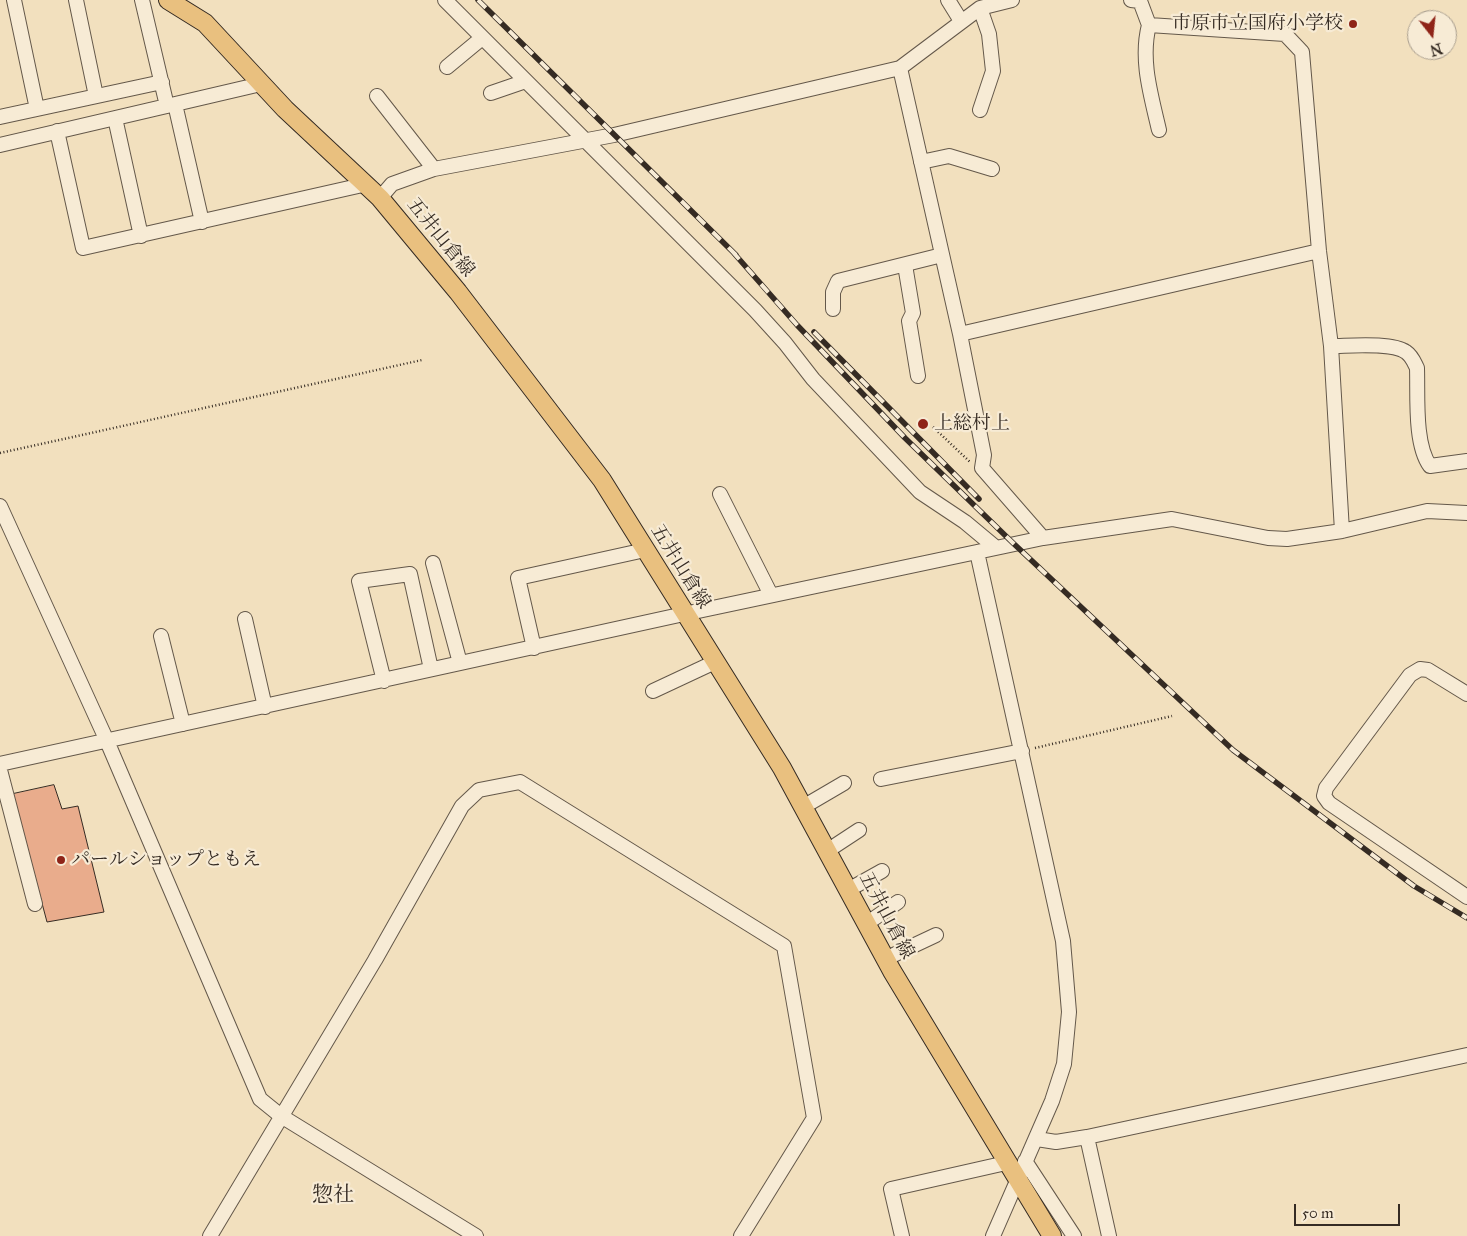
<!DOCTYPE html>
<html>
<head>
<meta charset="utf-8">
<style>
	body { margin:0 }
	#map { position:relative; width:1467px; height:1236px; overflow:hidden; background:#f2e0be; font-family:"IM FELL Great Primer",serif }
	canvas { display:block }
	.north { position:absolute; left:1407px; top:10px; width:50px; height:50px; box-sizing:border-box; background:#f7ebd5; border:1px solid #a99e8e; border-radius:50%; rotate:164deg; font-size:14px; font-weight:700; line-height:20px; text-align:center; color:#352b23 }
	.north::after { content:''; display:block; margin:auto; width:18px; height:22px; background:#8f2418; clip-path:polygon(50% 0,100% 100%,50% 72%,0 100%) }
	.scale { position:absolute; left:1294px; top:1204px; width:106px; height:22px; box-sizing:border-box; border:2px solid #352b23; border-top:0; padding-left:6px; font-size:15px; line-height:18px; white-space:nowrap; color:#352b23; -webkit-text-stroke:4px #f7ebd5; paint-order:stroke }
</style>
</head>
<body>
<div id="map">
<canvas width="1467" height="1236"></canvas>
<div class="north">N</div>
<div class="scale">50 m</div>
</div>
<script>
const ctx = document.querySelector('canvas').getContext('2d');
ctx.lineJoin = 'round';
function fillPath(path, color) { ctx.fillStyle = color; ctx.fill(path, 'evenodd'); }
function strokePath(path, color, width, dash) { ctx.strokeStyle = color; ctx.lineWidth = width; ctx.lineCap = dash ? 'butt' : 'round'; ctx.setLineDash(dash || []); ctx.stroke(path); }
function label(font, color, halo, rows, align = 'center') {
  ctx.font = font + ' "IM FELL Great Primer","Noto Serif JP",serif'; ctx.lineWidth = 4.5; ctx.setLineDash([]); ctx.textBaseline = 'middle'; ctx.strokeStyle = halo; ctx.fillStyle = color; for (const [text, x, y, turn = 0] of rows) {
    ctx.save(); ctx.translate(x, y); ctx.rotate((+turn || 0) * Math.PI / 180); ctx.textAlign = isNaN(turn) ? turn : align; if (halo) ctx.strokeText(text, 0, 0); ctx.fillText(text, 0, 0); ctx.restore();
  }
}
const building = new Path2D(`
	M 54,785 L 62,809 L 78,806 L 104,912 L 47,922 L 13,794 Z`);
fillPath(building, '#e9ac8c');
strokePath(building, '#352b23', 1);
const minor = new Path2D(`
	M 14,0 L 37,109
	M 76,0 L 96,96
	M 142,0 L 167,106
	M 445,0 L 755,310 L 785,343 L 813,379 L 920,492 L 965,522 L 995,547
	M 948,0 L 961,21
	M 1131,0 L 1140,1 L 1149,25 L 1285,34 L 1302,52 L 1319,251 L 1331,346 L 1342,531
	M 1149,25 C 1140,60 1151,95 1159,130
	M 447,67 L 482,38
	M 900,68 L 960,334 L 984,455 L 982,468 L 1043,538
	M 491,93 L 526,81
	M 377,96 L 434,169
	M 175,104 L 202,222
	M 980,110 L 993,71 L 989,34 L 980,8
	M 0,117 L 162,82
	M 115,118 L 141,236
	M 57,131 L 83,248 L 367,184
	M 0,145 L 261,84
	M 921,162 L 949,156 L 992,169
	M 380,198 L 392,184 L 434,169 L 614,135 L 900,68 L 980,8 L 1012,0
	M 905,265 L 913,313 L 909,321 L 918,376
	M 833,309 L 833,292 L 838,281 L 942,255
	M 960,334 L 1319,251
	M 1331,346 C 1349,346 1392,342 1406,352 C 1412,356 1414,362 1417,368 C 1418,395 1414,444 1430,466 L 1467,461
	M 720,494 L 771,595
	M 0,506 L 107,741 L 260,1099 L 281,1116 L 476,1236
	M 977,552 L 1063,941 L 1069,1012 L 1064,1064 L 1052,1101 L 993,1236
	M 433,563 L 460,663
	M 245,619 L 265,707
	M 161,636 L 183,724
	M 534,648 L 518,578 L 645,550
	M 384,681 L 359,581 L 410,574 L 431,669
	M 653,691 L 715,662
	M 1467,694 L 1428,670 L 1420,669 L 1410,675 L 1326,788 L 1324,796 L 1329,803 L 1467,897
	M 0,764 L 684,614 L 1043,538 L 1172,519 L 1268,538 L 1287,539 L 1342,531 L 1427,511 L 1467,513
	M 0,770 L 35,904
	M 881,779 L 1022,751
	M 803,807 L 844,783
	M 827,851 L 859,830
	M 848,890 L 882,871
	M 866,924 L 898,902
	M 885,959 L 936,935
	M 1087,1137 L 1109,1236
	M 1037,1139 L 1056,1142 L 1087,1137 L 1467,1055
	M 1025,1161 L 1074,1236
	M 210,1236 L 375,960 L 462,806 L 479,790 L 520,782 L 784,946 L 814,1118 L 741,1236
	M 902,1236 L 891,1189 L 1006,1163`);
const major = new Path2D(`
	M 168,0 L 205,23 L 285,109 L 380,198 L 458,292 L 602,480 L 782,768 L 892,971 L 1052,1236`);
strokePath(minor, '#64584a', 16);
strokePath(major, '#352b23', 20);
strokePath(new Path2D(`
	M 933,427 L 970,462
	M 0,453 L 422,360
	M 1035,748 L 1172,716`), '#352b23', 2.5, [1, 2.5]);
strokePath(minor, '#f7ebd5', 14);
strokePath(major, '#e9c07f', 18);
const rail = new Path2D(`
	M 478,0 L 736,255
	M 732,251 L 797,325 L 905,438 L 1013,543 L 1233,750 L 1414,886 L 1467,918
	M 814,332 L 979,499`);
strokePath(rail, '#352b23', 5.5);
strokePath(rail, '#f7ebd5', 4, [11]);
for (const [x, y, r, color] of [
	[1353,24,5,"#8f2418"],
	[923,424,6,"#8f2418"],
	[61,860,5,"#8f2418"]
]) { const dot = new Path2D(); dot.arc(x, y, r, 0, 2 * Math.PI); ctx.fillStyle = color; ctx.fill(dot); strokePath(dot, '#f7ebd5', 2); }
label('19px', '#352b23', '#f7ebd5', [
	["市原市立国府小学校",1343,24,"right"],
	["上総村上",934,424],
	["パールショップともえ",71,860]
], 'left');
label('19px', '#352b23', '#f7ebd5', [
	["五井山倉線",440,238,51],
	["五井山倉線",680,567,58],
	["五井山倉線",886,916,62]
]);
label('21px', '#352b23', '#f7ebd5', [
	["惣社",333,1196]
]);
</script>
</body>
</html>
